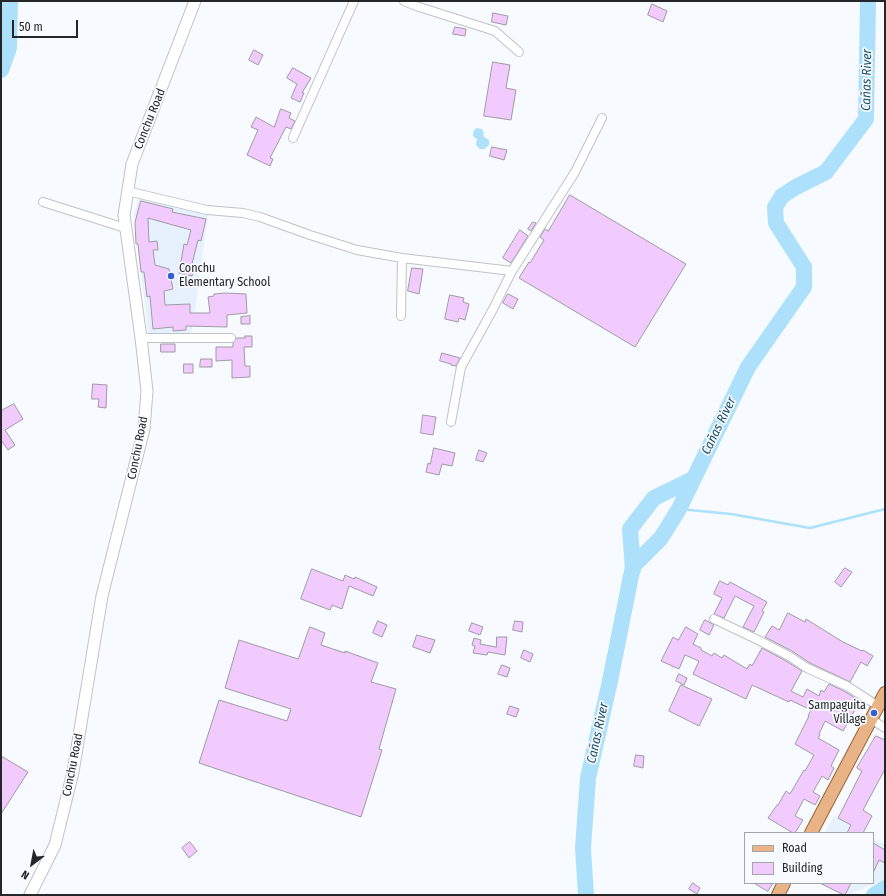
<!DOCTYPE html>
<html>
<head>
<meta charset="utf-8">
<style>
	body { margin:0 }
	#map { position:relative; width:886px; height:896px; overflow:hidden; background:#f7fafe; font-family:"Fira Sans Condensed",sans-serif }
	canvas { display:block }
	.frame { position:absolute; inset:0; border:2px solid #242628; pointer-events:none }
	.legend { position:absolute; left:744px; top:832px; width:130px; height:52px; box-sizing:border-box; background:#f7fafe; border:1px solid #a3a5a8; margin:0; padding:5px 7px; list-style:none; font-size:12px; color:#242628 }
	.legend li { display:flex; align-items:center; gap:8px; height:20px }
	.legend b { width:20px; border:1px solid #a3a5a8 }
	.north { position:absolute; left:12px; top:844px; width:40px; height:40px; -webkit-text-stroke:3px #f7fafe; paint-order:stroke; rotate:212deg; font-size:11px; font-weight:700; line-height:16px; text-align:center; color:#242628 }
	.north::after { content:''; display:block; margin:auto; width:14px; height:18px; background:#242628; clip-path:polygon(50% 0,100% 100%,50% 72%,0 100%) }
	.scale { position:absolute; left:12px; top:20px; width:66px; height:18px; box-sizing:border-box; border:2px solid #242628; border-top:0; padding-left:5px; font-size:12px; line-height:14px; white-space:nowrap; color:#242628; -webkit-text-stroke:3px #f7fafe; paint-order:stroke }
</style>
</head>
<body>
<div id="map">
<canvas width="886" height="896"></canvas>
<div class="frame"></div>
<ul class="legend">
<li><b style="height:5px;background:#e9b388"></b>Road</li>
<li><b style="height:11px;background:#f1cbfe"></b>Building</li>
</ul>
<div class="north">N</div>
<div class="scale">50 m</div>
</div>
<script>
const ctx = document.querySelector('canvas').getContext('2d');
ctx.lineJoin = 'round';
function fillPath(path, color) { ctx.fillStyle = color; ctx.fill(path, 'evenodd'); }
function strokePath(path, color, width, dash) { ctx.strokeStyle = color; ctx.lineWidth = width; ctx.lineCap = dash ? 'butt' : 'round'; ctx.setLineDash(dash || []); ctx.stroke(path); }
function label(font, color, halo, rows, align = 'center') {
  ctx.font = font + ' "Fira Sans Condensed",sans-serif'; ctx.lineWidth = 3.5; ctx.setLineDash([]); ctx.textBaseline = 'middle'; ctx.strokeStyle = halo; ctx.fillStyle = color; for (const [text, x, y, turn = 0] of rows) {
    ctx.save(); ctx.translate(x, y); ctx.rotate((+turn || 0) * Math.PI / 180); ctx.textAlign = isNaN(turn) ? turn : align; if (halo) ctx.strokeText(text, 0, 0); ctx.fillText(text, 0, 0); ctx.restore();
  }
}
fillPath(new Path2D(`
	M 139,197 L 208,215 L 191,337 L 149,337 L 134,214 Z
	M 834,816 L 865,833 L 825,833 Z
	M 873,838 L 885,845 L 885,879 L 848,895 L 841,895 L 819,883 L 873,883 Z`), '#e7f1fe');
fillPath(new Path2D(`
	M 477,128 L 482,129 L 484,133 L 483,136 L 489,140 L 489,145 L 484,149 L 480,149 L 476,145 L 477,139 L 474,137 C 472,134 473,130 477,128 Z`), '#ade1fb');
strokePath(new Path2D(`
	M 679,509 L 731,514 L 810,528 L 885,509`), '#ade1fb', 2.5);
strokePath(new Path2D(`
	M 1,70 L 9,48 L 10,1
	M 633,570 L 630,529 L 654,498 L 693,479
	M 586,895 L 583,848 L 588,778 L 610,681 L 633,566 L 661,538 L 679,509 L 748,367 L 804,287 L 804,267 L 776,223 L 775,207 L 782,196 L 796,187 L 826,172 L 866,119 L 868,1
	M 874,895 L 885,888`), '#ade1fb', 16);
const building = new Path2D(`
	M 652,4 L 667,11 L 663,22 L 648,15 Z
	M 493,13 L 508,16 L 506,25 L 492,22 Z
	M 455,27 L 466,29 L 465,36 L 453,34 Z
	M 254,50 L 263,55 L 258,65 L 249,60 Z
	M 493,62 L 510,65 L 506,88 L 516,90 L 511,120 L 484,116 Z
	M 293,68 L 311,78 L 302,93 L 304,93 L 300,102 L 291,98 L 297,84 L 287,78 Z
	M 281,109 L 291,113 L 289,118 L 295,121 L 291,129 L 286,127 L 270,158 L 273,159 L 270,166 L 247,155 L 258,130 L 251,127 L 256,117 L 274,127 Z
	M 492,147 L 507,150 L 504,160 L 490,156 Z
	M 570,195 L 686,264 L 635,347 L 519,278 L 529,262 L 530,263 L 544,240 L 540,237 L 545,229 L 548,231 Z
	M 141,201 L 173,209 L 172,212 L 206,219 L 201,241 L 198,240 L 192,264 L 195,265 L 192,276 L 179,273 L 184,244 L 187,245 L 191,230 L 148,218 L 149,242 L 157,241 L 158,250 L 153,250 L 155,265 L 169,269 L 173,289 L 164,291 L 165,305 L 190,304 L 190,313 L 210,313 L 208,297 L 214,296 L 214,294 L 225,293 L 246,294 L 247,313 L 227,315 L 227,327 L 186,326 L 186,330 L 173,331 L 173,327 L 153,329 L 150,296 L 147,297 L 144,272 L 141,272 L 138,244 L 136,244 L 135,223 Z
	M 533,222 L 536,223 L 531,231 L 528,229 Z
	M 520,230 L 528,236 L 511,263 L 503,258 Z
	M 412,268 L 423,269 L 419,294 L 408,291 Z
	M 508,294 L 518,299 L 513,309 L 503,303 Z
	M 450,295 L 464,298 L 463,302 L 469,304 L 465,320 L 459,318 L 458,322 L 445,319 Z
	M 250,316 L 250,324 L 241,324 L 241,317 Z
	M 245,336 L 252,336 L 252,347 L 244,347 L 245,366 L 250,366 L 250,377 L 232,378 L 232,360 L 216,361 L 216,347 L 233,347 L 233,343 L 236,338 L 245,338 Z
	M 161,344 L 175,344 L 175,352 L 161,352 Z
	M 442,353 L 460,358 L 456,366 L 451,365 L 451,364 L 440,361 Z
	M 201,359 L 212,359 L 212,367 L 200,367 Z
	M 184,364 L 193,364 L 193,373 L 184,373 Z
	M 93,384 L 107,385 L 106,408 L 98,407 L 99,399 L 92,399 Z
	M 14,404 L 23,419 L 5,430 L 15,445 L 8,450 L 1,440 L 1,411 Z
	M 423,415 L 436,417 L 433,435 L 421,433 Z
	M 434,448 L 455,453 L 452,466 L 442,464 L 439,475 L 426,472 L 428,463 L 430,464 Z
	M 479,450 L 487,453 L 483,462 L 476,460 Z
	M 845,568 L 852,572 L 841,587 L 835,582 Z
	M 312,569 L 343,581 L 345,575 L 354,579 L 355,577 L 377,587 L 373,596 L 349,586 L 342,609 L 332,605 L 330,610 L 301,599 Z
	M 720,581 L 728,585 L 730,582 L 767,602 L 762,611 L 764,612 L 754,632 L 743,627 L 754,606 L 735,596 L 724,618 L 714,614 L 722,598 L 714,594 Z
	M 788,613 L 805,622 L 806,619 L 843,642 L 862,651 L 863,650 L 873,656 L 867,666 L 861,662 L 850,682 L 810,663 L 792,651 L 765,637 L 772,626 L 779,630 Z
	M 705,620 L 714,625 L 709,635 L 700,630 Z
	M 378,621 L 387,625 L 382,637 L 373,633 Z
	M 515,621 L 523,622 L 522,632 L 513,630 Z
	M 472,623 L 483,627 L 480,635 L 469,631 Z
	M 310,627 L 325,633 L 321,645 L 345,653 L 345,651 L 378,663 L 371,682 L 396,689 L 379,749 L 382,750 L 361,817 L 199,763 L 219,700 L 287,721 L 291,709 L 225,688 L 239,640 L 298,659 Z
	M 686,627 L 698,634 L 693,644 L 701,648 L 701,650 L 712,656 L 714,653 L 722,658 L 724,655 L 747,669 L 750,664 L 752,666 L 762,648 L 786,661 L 802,671 L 791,691 L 803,697 L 807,689 L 819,696 L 821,690 L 824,692 L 829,684 L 844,691 L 860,701 L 843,731 L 825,721 L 819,734 L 820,735 L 818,738 L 839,750 L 831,766 L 834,768 L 828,780 L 822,776 L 813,792 L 820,796 L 815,805 L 804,799 L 795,816 L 803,820 L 795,833 L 793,833 L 768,818 L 777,805 L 778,805 L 786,791 L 790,794 L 804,770 L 805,771 L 814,755 L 795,744 L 809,716 L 808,716 L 811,710 L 790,700 L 789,702 L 752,685 L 746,699 L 693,674 L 699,661 L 685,655 L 679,669 L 661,661 L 673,637 L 678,640 Z
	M 417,635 L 435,640 L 430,653 L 413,647 Z
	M 497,637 L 507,637 L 505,655 L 488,652 L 487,655 L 473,653 L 475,646 L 472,645 L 474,638 L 481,640 L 480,644 L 496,647 Z
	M 524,650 L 533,654 L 530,662 L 521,658 Z
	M 502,665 L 510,668 L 507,677 L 498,674 Z
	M 679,674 L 687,678 L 684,685 L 676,681 Z
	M 681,685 L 712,699 L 699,726 L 669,711 Z
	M 510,706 L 519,709 L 516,717 L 507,714 Z
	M 876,736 L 885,740 L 885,769 L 863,810 L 872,816 L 863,833 L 847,833 L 851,825 L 838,818 L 862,771 L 857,768 Z
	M 636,755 L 644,756 L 643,768 L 634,766 Z
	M 1,756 L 28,772 L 1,814 Z
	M 190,842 L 197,851 L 189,858 L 182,848 Z
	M 873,843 L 885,850 L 885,863 L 879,860 L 873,873 Z
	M 693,883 L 700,888 L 697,894 L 689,889 Z
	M 754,883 L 773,883 L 768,891 Z
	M 820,883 L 851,883 L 845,895 Z`);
fillPath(building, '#f1cbfe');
strokePath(building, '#9f9aa0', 1);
const minor = new Path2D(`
	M 404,1 L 416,6 L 495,31 L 519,52
	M 293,138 L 354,1
	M 127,191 L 207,210 L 243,213 L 260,217 L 310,235 L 357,250 L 402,258 L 512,271 L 575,172 L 602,118
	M 43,202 L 125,228
	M 401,316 L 402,258
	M 141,338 L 231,338
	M 451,422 L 461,367 L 492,311 L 512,271
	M 714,619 L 758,640 L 789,656 L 807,668 L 847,686 L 878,706
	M 871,719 L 885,728`);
const secondary = new Path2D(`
	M 30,895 L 55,845 L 73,772 L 102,596 L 144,429 L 147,391 L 141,338 L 124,215 L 132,164 L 195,1`);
const primary = new Path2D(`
	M 811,833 L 885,693
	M 778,895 L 784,883`);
strokePath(minor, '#bec3c9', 10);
strokePath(secondary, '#bec3c9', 13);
strokePath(primary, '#9a6133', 14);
strokePath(minor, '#fff', 8);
strokePath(secondary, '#fff', 11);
strokePath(primary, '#e9b388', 12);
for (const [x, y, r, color] of [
	[171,276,4,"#3660d1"],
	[874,713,4,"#3660d1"]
]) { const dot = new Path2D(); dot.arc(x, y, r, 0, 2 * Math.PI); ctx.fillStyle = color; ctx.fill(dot); strokePath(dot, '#f7fafe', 1.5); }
label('12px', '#242628', '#f7fafe', [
	["Conchu Road",150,119,-68],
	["Conchu Road",138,448,-79],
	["Conchu Road",73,765,-79]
]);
label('12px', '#242628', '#f7fafe', [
	["Conchu",179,269],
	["Elementary School",179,283],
	["Sampaguita",866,706,"right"],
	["Village",866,720,"right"]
], 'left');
label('italic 13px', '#194d64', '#f7fafe', [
	["Cañas River",867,80,-89],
	["Cañas River",719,426,-64],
	["Cañas River",598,733,-78]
]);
</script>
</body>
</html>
